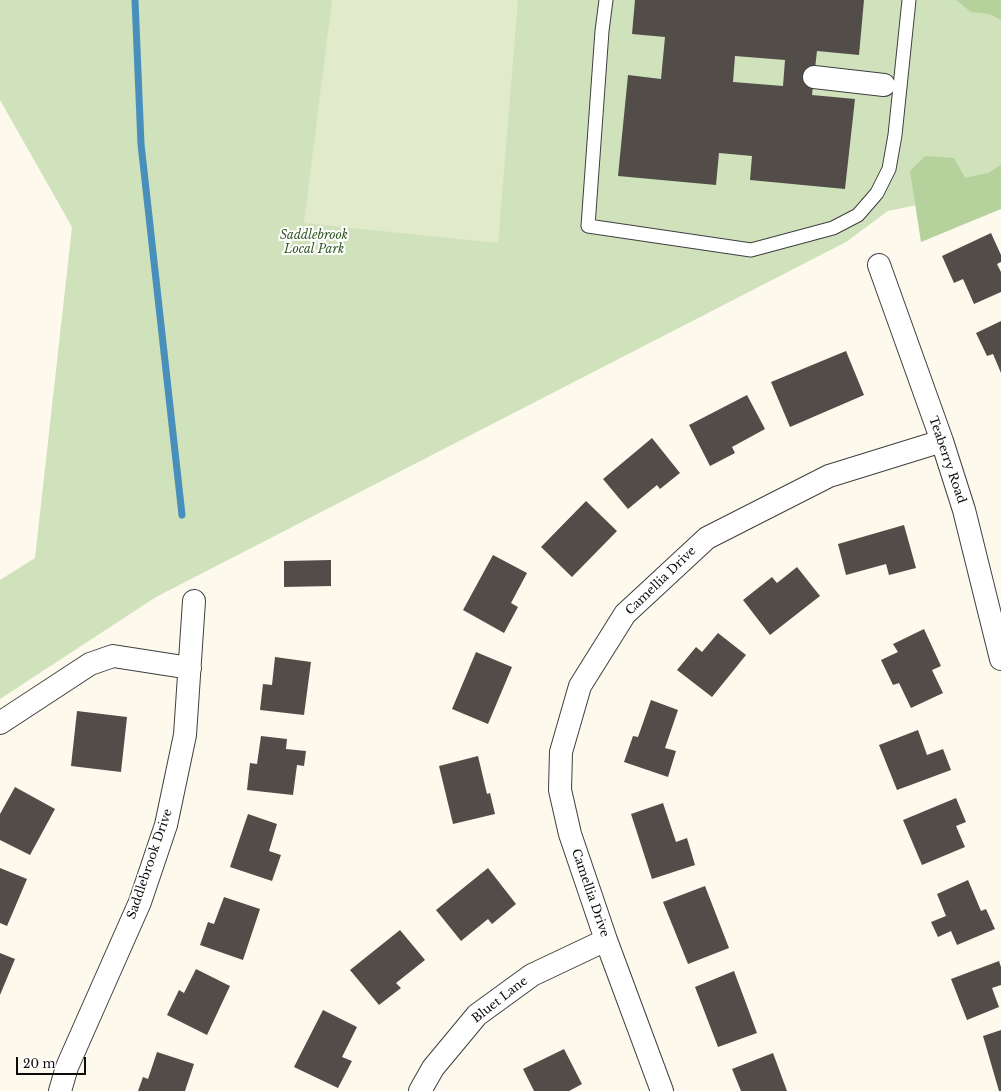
<!DOCTYPE html>
<html>
<head>
<meta charset="utf-8">
<style>
	body { margin:0 }
	#map { position:relative; width:1001px; height:1091px; overflow:hidden; background:#fdf9ed; font-family:"Libre Baskerville",serif }
	canvas { display:block }
	.scale { position:absolute; left:16px; top:1057px; width:70px; height:18px; box-sizing:border-box; border:2px solid #0c0c0c; border-top:0; padding-left:5px; font-size:12px; line-height:14px; white-space:nowrap; color:#0c0c0c; -webkit-text-stroke:3px #fff; paint-order:stroke }
</style>
</head>
<body>
<div id="map">
<canvas width="1001" height="1091"></canvas>
<div class="scale">20 m</div>
</div>
<script>
const ctx = document.querySelector('canvas').getContext('2d');
ctx.lineJoin = 'round';
function fillPath(path, color) { ctx.fillStyle = color; ctx.fill(path, 'evenodd'); }
function strokePath(path, color, width, dash) { ctx.strokeStyle = color; ctx.lineWidth = width; ctx.lineCap = dash ? 'butt' : 'round'; ctx.setLineDash(dash || []); ctx.stroke(path); }
function label(font, color, halo, rows, align = 'center') {
  ctx.font = font + ' "Libre Baskerville",serif'; ctx.lineWidth = 4; ctx.setLineDash([]); ctx.textBaseline = 'middle'; ctx.strokeStyle = halo; ctx.fillStyle = color; for (const [text, x, y, turn = 0] of rows) {
    ctx.save(); ctx.translate(x, y); ctx.rotate((+turn || 0) * Math.PI / 180); ctx.textAlign = isNaN(turn) ? turn : align; if (halo) ctx.strokeText(text, 0, 0); ctx.fillText(text, 0, 0); ctx.restore();
  }
}
fillPath(new Path2D(`
	M 0,0 L 1001,0 L 1001,178 L 922,204 L 888,211 L 846,242 L 156,597 L 0,699 L 0,580 L 35,558 L 72,227 L 0,100 Z`), '#d0e2bb');
fillPath(new Path2D(`
	M 956,0 L 1001,0 L 1001,20 L 989,14 L 971,12 Z
	M 925,156 L 954,158 L 965,178 L 988,173 L 1001,165 L 1001,209 L 921,242 L 910,171 Z`), '#b5d19c');
fillPath(new Path2D(`
	M 332,0 L 518,0 L 498,243 L 304,223 Z`), '#e1ebcb');
strokePath(new Path2D(`
	M 135,0 L 141,144 L 182,515`), '#4890bb', 7);
fillPath(new Path2D(`
	M 635,0 L 864,0 L 859,55 L 817,51 L 812,95 L 855,99 L 845,189 L 750,180 L 752,156 L 719,153 L 716,185 L 618,176 L 628,75 L 661,79 L 665,37 L 632,34 ZM 735,56 L 785,60 L 783,86 L 733,82 Z
	M 991,233 L 1001,255 L 1001,262 L 997,264 L 1001,272 L 1001,292 L 974,304 L 963,279 L 954,283 L 942,256 Z
	M 1001,321 L 1001,373 L 993,354 L 987,356 L 976,333 Z
	M 846,351 L 864,395 L 790,427 L 771,382 Z
	M 747,395 L 765,429 L 732,447 L 735,453 L 710,466 L 689,425 Z
	M 652,438 L 680,473 L 660,489 L 657,485 L 628,509 L 603,479 Z
	M 586,501 L 617,531 L 572,577 L 541,547 Z
	M 904,525 L 916,568 L 889,575 L 886,564 L 846,575 L 838,544 Z
	M 493,555 L 527,573 L 511,603 L 518,607 L 504,633 L 463,610 Z
	M 331,560 L 331,586 L 284,587 L 284,561 Z
	M 797,567 L 820,596 L 770,635 L 743,600 L 772,577 L 777,583 Z
	M 924,629 L 941,666 L 932,670 L 943,693 L 911,708 L 899,683 L 893,685 L 881,660 L 898,652 L 893,644 Z
	M 718,633 L 746,655 L 712,697 L 677,670 L 696,647 L 702,652 Z
	M 476,652 L 512,667 L 488,724 L 452,709 Z
	M 275,657 L 311,662 L 304,715 L 260,710 L 263,684 L 272,685 Z
	M 651,700 L 678,710 L 665,748 L 676,751 L 668,777 L 624,762 L 633,736 L 638,737 Z
	M 77,711 L 127,717 L 121,772 L 71,766 Z
	M 918,730 L 927,755 L 943,749 L 951,770 L 897,790 L 879,745 Z
	M 261,736 L 287,739 L 286,749 L 306,751 L 304,766 L 297,765 L 293,795 L 247,790 L 250,763 L 257,764 Z
	M 478,756 L 487,794 L 490,793 L 495,814 L 453,824 L 439,766 Z
	M 15,787 L 55,809 L 30,855 L 0,840 L 0,814 Z
	M 956,798 L 966,822 L 956,826 L 965,847 L 922,865 L 903,820 Z
	M 663,803 L 676,842 L 687,838 L 695,865 L 652,879 L 631,814 Z
	M 248,814 L 277,824 L 269,851 L 281,855 L 272,881 L 230,867 Z
	M 0,868 L 27,879 L 7,926 L 0,923 Z
	M 488,868 L 516,904 L 492,924 L 488,919 L 461,941 L 436,910 Z
	M 968,880 L 981,911 L 986,909 L 995,929 L 957,945 L 951,931 L 938,937 L 931,922 L 946,916 L 937,894 Z
	M 705,886 L 729,948 L 688,964 L 663,902 Z
	M 224,897 L 260,909 L 243,960 L 200,945 L 208,922 L 214,924 Z
	M 400,930 L 425,960 L 396,983 L 401,988 L 379,1005 L 350,970 Z
	M 0,953 L 15,959 L 0,995 Z
	M 999,961 L 1001,967 L 1001,985 L 992,988 L 999,1007 L 967,1020 L 951,979 Z
	M 196,969 L 230,986 L 207,1035 L 167,1015 L 179,990 L 184,993 Z
	M 734,971 L 757,1033 L 718,1047 L 695,987 Z
	M 323,1010 L 357,1027 L 342,1057 L 352,1061 L 338,1088 L 294,1067 Z
	M 1001,1030 L 1001,1091 L 999,1091 L 983,1036 Z
	M 564,1049 L 582,1084 L 569,1091 L 534,1091 L 523,1069 Z
	M 157,1052 L 194,1064 L 185,1091 L 138,1091 L 143,1077 L 148,1079 Z
	M 773,1053 L 787,1091 L 741,1091 L 732,1069 Z`), '#534d4a');
const lane = new Path2D(`
	M 606,0 L 602,31 L 588,226 L 751,250 L 833,228 L 858,215 L 877,193 L 889,169 L 895,135 L 909,0`);
const street = new Path2D(`
	M 814,77 L 884,85
	M 879,265 L 942,441 L 964,510 L 1001,659
	M 0,723 L 90,664 L 113,656 L 190,668
	M 60,1091 L 67,1067 L 140,902 L 166,825 L 185,735 L 194,601
	M 420,1091 L 433,1068 L 477,1015 L 532,975 L 606,940
	M 662,1091 L 606,940 L 570,834 L 560,790 L 561,752 L 580,686 L 625,614 L 707,538 L 829,476 L 942,441`);
strokePath(lane, '#3f3f3f', 15);
strokePath(street, '#3f3f3f', 24);
strokePath(lane, '#fff', 13);
strokePath(street, '#fff', 22);
label('italic 12px', '#315a25', '#fff', [
	["Saddlebrook",314,236],
	["Local Park",314,250]
]);
label('12px', '#0c0c0c', '#fff', [
	["Teaberry Road",947,460,71],
	["Camellia Drive",661,581,-44],
	["Saddlebrook Drive",150,864,-71],
	["Camellia Drive",590,893,71],
	["Bluet Lane",500,1000,-38]
]);
</script>
</body>
</html>
